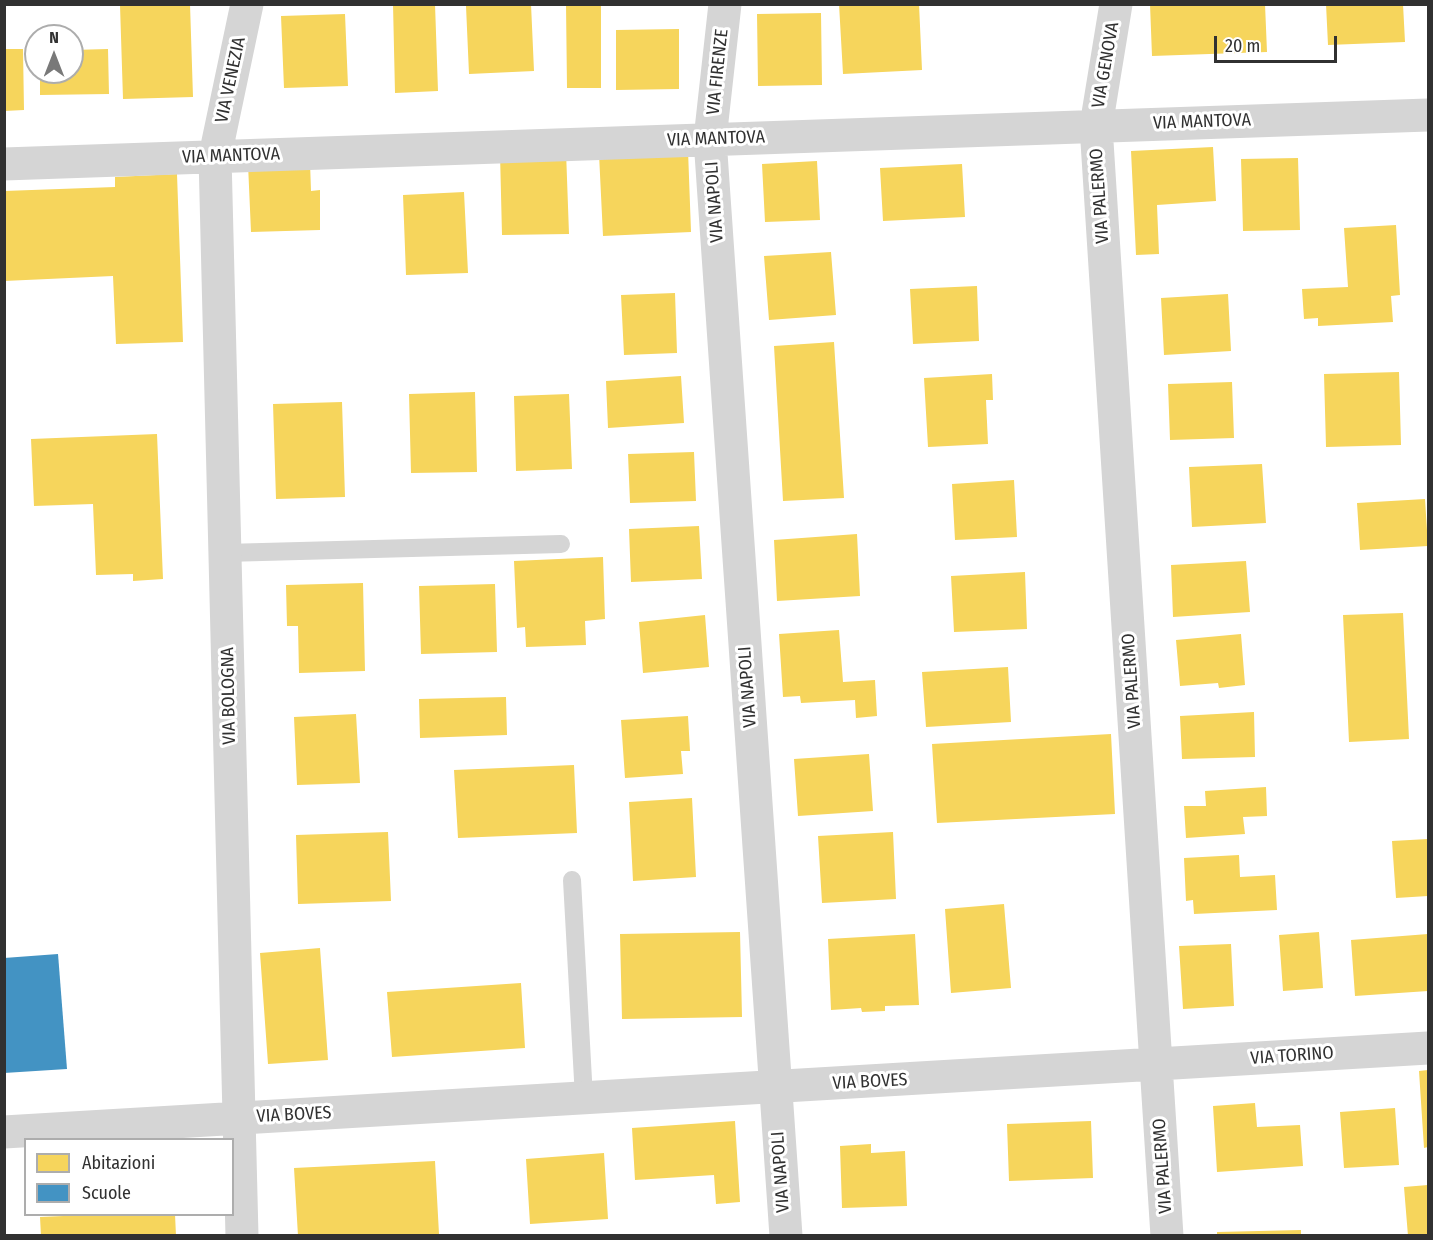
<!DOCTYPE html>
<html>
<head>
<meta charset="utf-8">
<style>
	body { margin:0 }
	#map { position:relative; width:1433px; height:1240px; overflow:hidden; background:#fff; font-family:"Fira Sans Condensed",sans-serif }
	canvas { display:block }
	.frame { position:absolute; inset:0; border:6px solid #313131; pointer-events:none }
	.legend { position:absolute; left:24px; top:1138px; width:210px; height:78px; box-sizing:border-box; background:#fff; border:2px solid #adadad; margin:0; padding:8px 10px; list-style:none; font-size:18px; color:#313131 }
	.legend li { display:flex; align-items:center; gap:12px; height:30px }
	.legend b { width:30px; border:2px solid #adadad }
	.north { position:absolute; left:24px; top:24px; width:60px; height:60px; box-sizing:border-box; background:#fff; border:2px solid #adadad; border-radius:50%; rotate:0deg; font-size:16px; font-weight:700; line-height:24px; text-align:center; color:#313131 }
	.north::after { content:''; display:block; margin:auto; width:21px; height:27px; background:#797979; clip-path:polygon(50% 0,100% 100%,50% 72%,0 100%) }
	.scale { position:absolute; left:1214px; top:36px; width:123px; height:27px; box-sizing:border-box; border:3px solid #313131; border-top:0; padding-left:8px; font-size:18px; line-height:21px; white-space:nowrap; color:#313131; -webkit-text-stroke:4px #fff; paint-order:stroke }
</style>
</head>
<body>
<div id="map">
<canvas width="1433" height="1240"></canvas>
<div class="frame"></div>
<ul class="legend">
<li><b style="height:16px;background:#f6d55c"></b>Abitazioni</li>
<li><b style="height:16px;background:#4393c3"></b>Scuole</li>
</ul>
<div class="north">N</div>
<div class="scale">20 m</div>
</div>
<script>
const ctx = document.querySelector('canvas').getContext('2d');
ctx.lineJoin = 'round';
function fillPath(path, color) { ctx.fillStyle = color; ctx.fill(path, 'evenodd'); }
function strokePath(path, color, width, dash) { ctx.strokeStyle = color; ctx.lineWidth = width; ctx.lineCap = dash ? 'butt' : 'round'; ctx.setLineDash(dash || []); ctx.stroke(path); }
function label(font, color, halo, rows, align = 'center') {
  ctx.font = font + ' "Fira Sans Condensed",sans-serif'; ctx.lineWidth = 6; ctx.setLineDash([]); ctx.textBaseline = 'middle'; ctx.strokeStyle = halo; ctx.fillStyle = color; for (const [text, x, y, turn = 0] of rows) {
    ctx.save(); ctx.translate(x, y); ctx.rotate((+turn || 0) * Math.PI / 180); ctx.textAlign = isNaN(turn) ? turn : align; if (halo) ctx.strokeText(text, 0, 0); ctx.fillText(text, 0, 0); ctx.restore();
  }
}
fillPath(new Path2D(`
	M 190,4 L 193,97 L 123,99 L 120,5 Z
	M 393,4 L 435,4 L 438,91 L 395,93 Z
	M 531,4 L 534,71 L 469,74 L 466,6 Z
	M 566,4 L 601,4 L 601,88 L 567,88 Z
	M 839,4 L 919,4 L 922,70 L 843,74 Z
	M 1150,4 L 1265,4 L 1267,52 L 1152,56 Z
	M 1326,4 L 1403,4 L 1405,42 L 1328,45 Z
	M 821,13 L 822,85 L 758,86 L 757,14 Z
	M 345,14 L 348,86 L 284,88 L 281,16 Z
	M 679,29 L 679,89 L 616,90 L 616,30 Z
	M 4,49 L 23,49 L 24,110 L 4,111 Z
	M 108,49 L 109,94 L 40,95 L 40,72 L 72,72 L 72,50 Z
	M 1213,147 L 1216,201 L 1157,205 L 1159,254 L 1136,255 L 1131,151 Z
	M 688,150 L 691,232 L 603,236 L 599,154 Z
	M 566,151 L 569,234 L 502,235 L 500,153 Z
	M 1298,158 L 1300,230 L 1243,231 L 1241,159 Z
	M 817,161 L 820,220 L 765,222 L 762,164 Z
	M 310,162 L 311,191 L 320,190 L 320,230 L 251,232 L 248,164 Z
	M 962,164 L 965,217 L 883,221 L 880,168 Z
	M 177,174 L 183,342 L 116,344 L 113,276 L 4,281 L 4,191 L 115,187 L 115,177 Z
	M 464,192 L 468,273 L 406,275 L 403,195 Z
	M 1396,225 L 1400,295 L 1391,296 L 1393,322 L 1318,326 L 1318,318 L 1304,319 L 1302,289 L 1348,287 L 1344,228 Z
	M 831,252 L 836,315 L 769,320 L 764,256 Z
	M 977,286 L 979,341 L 913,344 L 910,289 Z
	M 675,293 L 677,353 L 624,355 L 621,295 Z
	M 1228,294 L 1231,351 L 1164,355 L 1161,298 Z
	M 834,342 L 844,498 L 783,501 L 774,346 Z
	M 1399,372 L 1401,445 L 1326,447 L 1324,374 Z
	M 992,374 L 993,400 L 986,400 L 988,444 L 928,447 L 924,378 Z
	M 681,376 L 684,423 L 608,428 L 606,381 Z
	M 1232,382 L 1234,438 L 1170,440 L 1168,384 Z
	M 475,392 L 477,472 L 411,473 L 409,394 Z
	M 569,394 L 572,469 L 516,471 L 514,396 Z
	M 342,402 L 345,497 L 276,499 L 273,404 Z
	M 157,434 L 163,579 L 133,581 L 133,574 L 96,575 L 93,504 L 34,506 L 31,439 Z
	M 694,452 L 696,501 L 630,503 L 628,454 Z
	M 1262,464 L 1266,523 L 1192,527 L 1189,467 Z
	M 1014,480 L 1017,537 L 955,540 L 952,484 Z
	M 1425,499 L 1428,546 L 1360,550 L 1357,503 Z
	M 699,526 L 702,579 L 631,582 L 629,529 Z
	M 857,534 L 860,596 L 777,601 L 774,540 Z
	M 603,557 L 605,619 L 585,621 L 586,645 L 526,647 L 525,627 L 517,628 L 514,561 Z
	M 1246,561 L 1250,612 L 1173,617 L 1171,565 Z
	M 1025,572 L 1027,629 L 954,632 L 951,576 Z
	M 363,583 L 365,671 L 299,673 L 298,626 L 287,626 L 286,585 Z
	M 495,584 L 497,652 L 421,654 L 419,586 Z
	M 1403,613 L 1409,739 L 1349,742 L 1343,615 Z
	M 705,615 L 709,667 L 643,673 L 639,622 Z
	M 839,630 L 843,682 L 875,680 L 877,716 L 856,718 L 855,700 L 801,703 L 800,696 L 783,697 L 779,634 Z
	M 1241,634 L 1245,685 L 1219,688 L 1218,683 L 1180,686 L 1176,640 Z
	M 1008,667 L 1011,722 L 926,727 L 922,672 Z
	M 506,697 L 507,735 L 420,738 L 419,699 Z
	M 1254,712 L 1255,757 L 1182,759 L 1180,716 Z
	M 356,714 L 360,783 L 297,785 L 294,717 Z
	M 688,716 L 690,751 L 681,751 L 683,774 L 625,778 L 621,720 Z
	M 1111,734 L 1115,814 L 937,823 L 932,744 Z
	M 869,754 L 873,811 L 798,816 L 794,759 Z
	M 574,765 L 577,833 L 458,838 L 454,770 Z
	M 1266,787 L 1267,816 L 1243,817 L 1245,834 L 1186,838 L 1184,806 L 1206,806 L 1205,791 Z
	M 692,798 L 696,877 L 633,881 L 629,802 Z
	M 388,832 L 391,901 L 298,904 L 296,835 Z
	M 893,832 L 896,899 L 822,903 L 818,836 Z
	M 1428,839 L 1428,896 L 1396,898 L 1392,841 Z
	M 1239,855 L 1240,877 L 1275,875 L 1277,910 L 1194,914 L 1193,900 L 1186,901 L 1184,858 Z
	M 1004,904 L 1011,988 L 951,993 L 945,909 Z
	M 740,932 L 742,1017 L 622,1019 L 620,934 Z
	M 1319,932 L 1323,988 L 1283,991 L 1279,935 Z
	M 915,934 L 919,1005 L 885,1006 L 885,1011 L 862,1012 L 861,1008 L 831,1010 L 828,939 Z
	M 1428,934 L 1428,991 L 1355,996 L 1351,940 Z
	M 1231,944 L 1234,1006 L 1183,1009 L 1179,946 Z
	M 320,948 L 328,1060 L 268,1064 L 260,953 Z
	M 521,983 L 525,1048 L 392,1057 L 387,992 Z
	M 1428,1070 L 1428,1147 L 1424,1148 L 1419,1071 Z
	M 1255,1103 L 1257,1127 L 1300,1125 L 1303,1166 L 1217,1172 L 1213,1106 Z
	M 1395,1108 L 1399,1165 L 1344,1168 L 1340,1112 Z
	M 735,1121 L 740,1202 L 716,1204 L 714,1175 L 635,1180 L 632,1128 Z
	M 1091,1121 L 1093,1178 L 1009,1181 L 1007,1124 Z
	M 871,1144 L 871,1153 L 905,1151 L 907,1206 L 842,1208 L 840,1146 Z
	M 604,1153 L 608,1219 L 530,1224 L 526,1159 Z
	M 435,1161 L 439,1234 L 298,1236 L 294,1168 Z
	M 1428,1185 L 1428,1236 L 1408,1236 L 1404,1187 Z
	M 110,1214 L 175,1214 L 176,1236 L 41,1236 L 40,1217 Z
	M 1301,1230 L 1301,1236 L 1217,1236 L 1217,1232 Z`), '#f6d55c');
fillPath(new Path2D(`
	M 58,954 L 67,1069 L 4,1073 L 4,958 Z`), '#4393c3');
strokePath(new Path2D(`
	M 225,553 L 561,544
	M 572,880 L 584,1098`), '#d5d5d5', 18);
strokePath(new Path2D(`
	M 725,4 L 710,139 L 786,1236
	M 1116,4 L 1096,126 L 1167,1236
	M 4,164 L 1428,115
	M 4,1132 L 1428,1048
	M 242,1236 L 215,156 L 247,4`), '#d5d5d5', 33);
label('18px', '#313131', '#fff', [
	["VIA GENOVA",1106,65,-80],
	["VIA FIRENZE",718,72,-84],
	["VIA VENEZIA",231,80,-78],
	["VIA MANTOVA",1202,122,-2],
	["VIA MANTOVA",716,139,-2],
	["VIA MANTOVA",231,156,-2],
	["VIA PALERMO",1100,196,-94],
	["VIA NAPOLI",715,202,-94],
	["VIA PALERMO",1132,681,-94],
	["VIA NAPOLI",748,687,-94],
	["VIA BOLOGNA",229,696,-91],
	["VIA TORINO",1292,1056,-4],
	["VIA BOVES",870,1082,-3],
	["VIA BOVES",294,1115,-3],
	["VIA PALERMO",1163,1166,-94],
	["VIA NAPOLI",781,1172,-94]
]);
</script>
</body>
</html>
